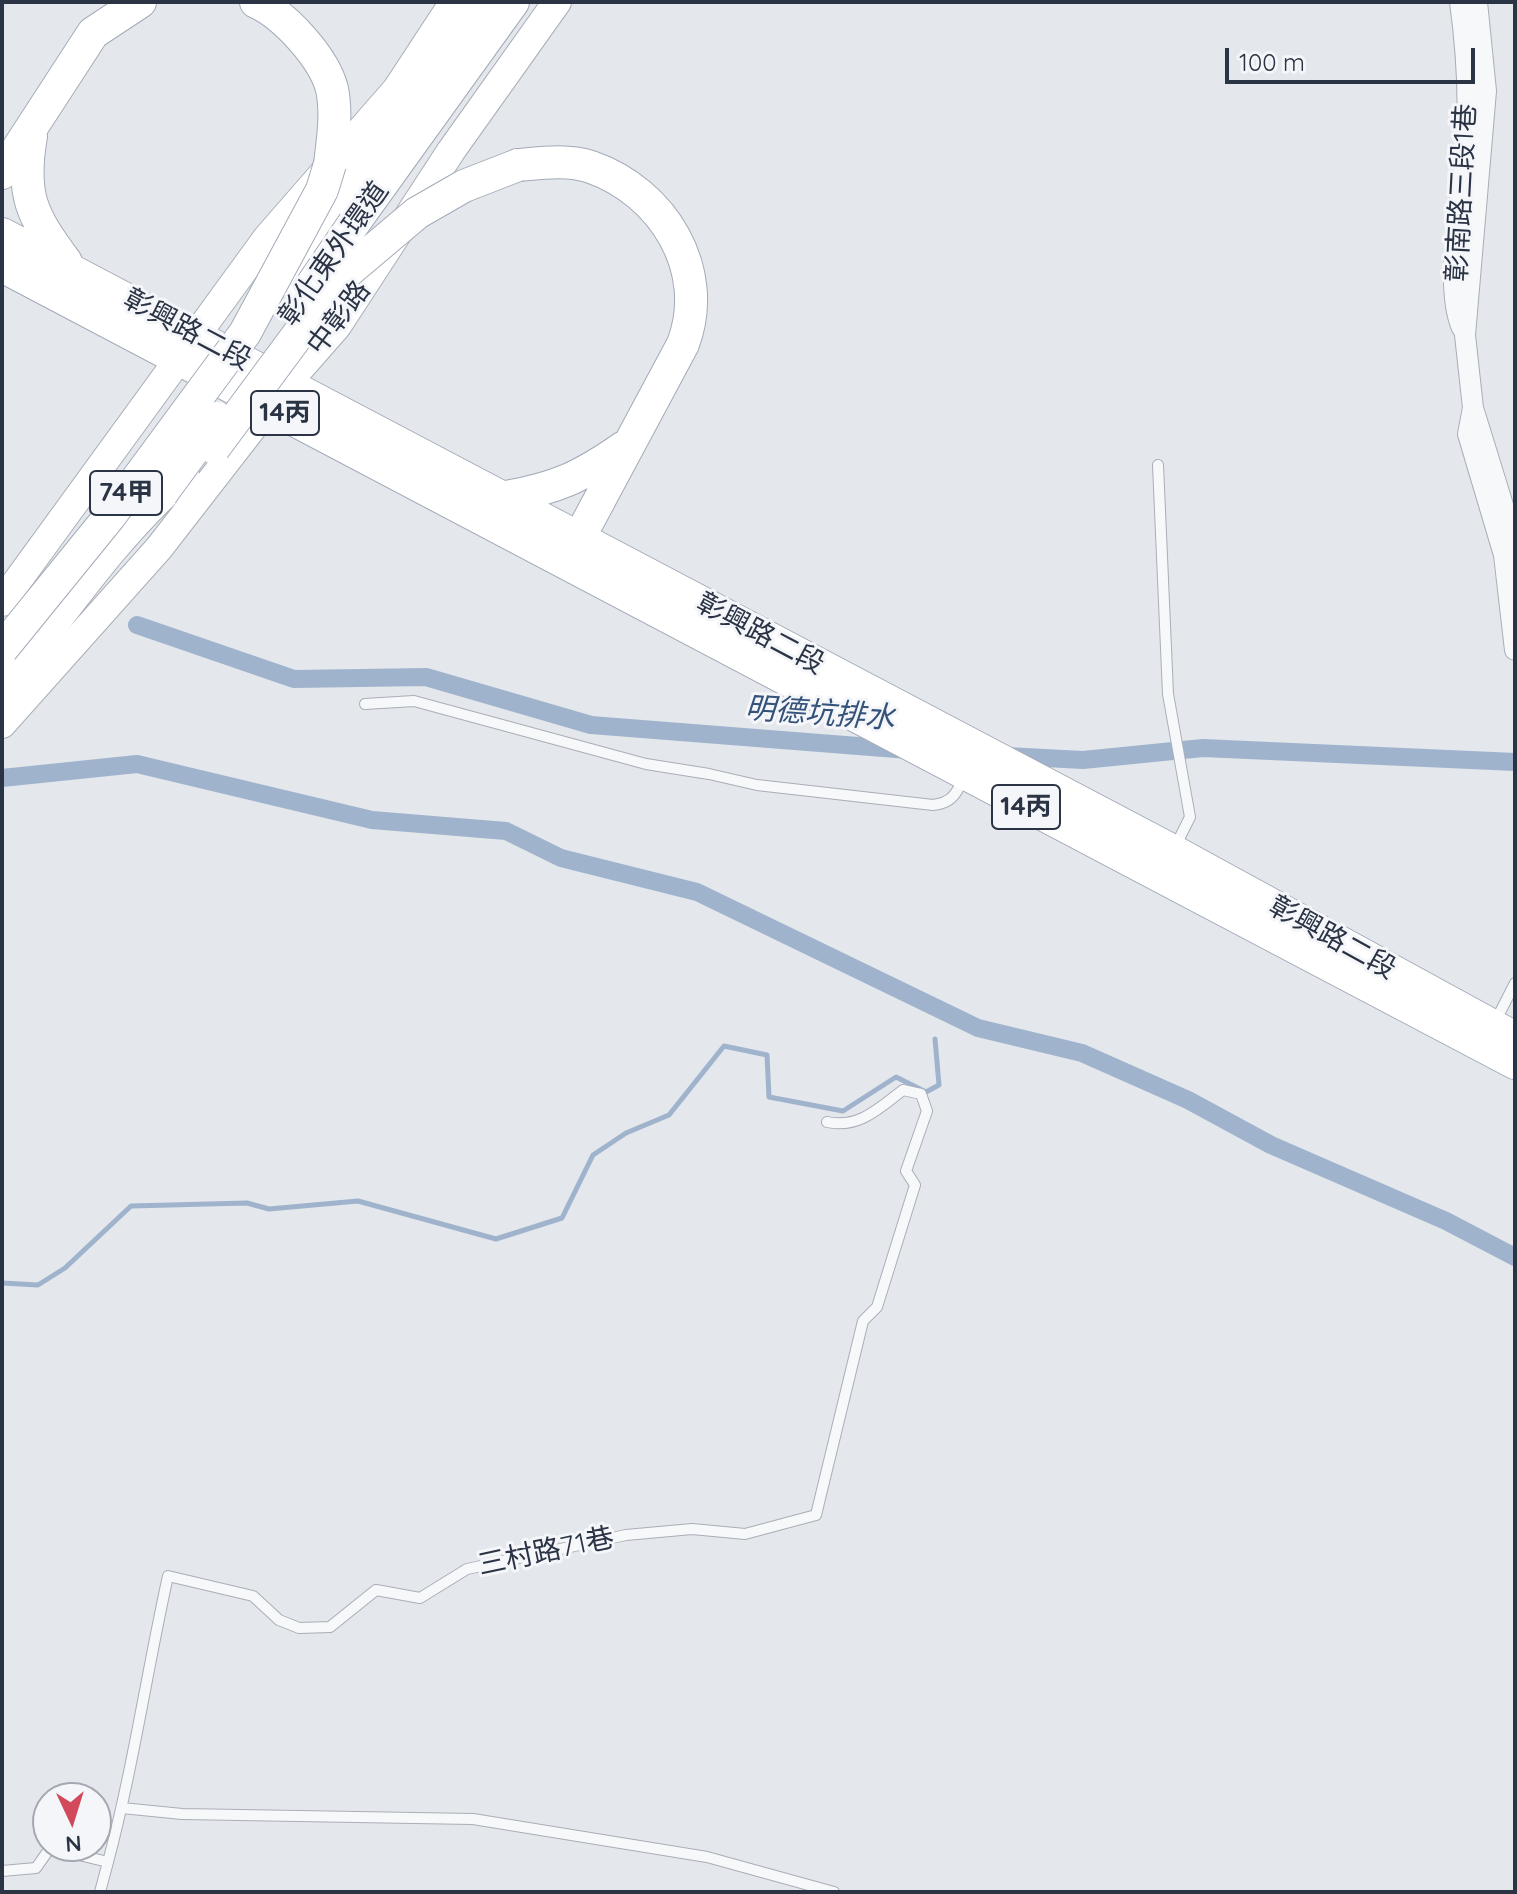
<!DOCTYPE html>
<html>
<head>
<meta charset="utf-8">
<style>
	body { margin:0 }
	#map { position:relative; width:1517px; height:1894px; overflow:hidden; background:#e4e7ec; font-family:Quicksand,sans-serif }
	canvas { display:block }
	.frame { position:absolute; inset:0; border:4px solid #2b3445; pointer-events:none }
	.north { position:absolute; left:32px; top:1782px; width:80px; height:80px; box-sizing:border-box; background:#f4f6f9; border:2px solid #a4a8b1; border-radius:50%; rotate:176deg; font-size:22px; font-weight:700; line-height:32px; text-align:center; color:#2b3445 }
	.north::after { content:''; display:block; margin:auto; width:28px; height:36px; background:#d1495b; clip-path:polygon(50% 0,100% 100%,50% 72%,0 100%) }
	.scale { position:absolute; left:1225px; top:48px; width:250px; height:36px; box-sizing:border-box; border:4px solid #2b3445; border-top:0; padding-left:10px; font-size:24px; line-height:28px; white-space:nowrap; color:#2b3445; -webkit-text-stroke:6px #f4f6f9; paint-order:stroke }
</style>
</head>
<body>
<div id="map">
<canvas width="1517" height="1894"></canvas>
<div class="frame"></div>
<div class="north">N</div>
<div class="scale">100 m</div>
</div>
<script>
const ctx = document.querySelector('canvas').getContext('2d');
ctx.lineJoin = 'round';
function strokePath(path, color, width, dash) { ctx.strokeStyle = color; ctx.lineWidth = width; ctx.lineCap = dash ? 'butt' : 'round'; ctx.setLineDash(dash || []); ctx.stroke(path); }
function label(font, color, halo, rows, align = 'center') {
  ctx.font = font + ' Quicksand,"Noto Sans TC",sans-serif'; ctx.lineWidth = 6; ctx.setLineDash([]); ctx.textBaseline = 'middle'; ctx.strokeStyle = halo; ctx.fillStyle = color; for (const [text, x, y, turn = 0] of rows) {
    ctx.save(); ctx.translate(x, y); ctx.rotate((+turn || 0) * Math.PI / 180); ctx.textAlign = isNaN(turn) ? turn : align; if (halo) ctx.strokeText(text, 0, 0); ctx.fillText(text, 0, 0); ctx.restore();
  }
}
strokePath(new Path2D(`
	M 2,1283 L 38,1285 L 65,1268 L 131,1206 L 247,1203 L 269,1209 L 358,1201 L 496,1239 L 562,1218 L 593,1155 L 626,1133 L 669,1115 L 724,1046 L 767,1055 L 769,1097 L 843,1111 L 896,1077 L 926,1092 L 939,1085 L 935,1039`), '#9fb4cc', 5);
strokePath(new Path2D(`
	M 137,625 L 294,679 L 426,677 L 591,725 L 909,750
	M 1006,756 L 1083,760 L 1203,748 L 1515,762
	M 2,778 L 137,764 L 372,820 L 506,831 L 561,858 L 697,892 L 978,1028 L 1082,1053 L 1188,1100 L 1271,1145 L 1446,1221 L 1515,1257`), '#9fb4cc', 18);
const lane = new Path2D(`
	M 1158,465 L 1168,694 L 1190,817 L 1174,849
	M 365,704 L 414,701 L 646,764 L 709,774 L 757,785 L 933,805 C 952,803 957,793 964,777
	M 1494,1024 L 1515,983
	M 122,1808 L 182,1814 L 473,1819 L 707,1857 L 834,1892
	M 2,1871 L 36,1868 L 50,1848 L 108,1862 C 133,1768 147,1671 168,1576 L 253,1596 L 279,1620 L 299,1628 L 330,1627 L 376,1590 L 420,1598 L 467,1569 L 626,1535 L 692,1529 L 745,1534 L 816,1515 L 863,1321 L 877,1307 L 915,1185 L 906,1171 L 927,1111 L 921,1094 L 903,1090 C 879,1108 859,1129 827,1122
	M 100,1892 L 108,1862`);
const street = new Path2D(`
	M 1460,2 C 1466,46 1469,87 1467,131 C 1465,183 1442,283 1462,328
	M 1477,2 L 1486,91 L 1465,335 L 1473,408 L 1515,544
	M 1473,408 L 1468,434 L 1504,555 L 1515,650`);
const secondary = new Path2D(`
	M 2,602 L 267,238 L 397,89 L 454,2
	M 2,724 L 159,548 L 287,383 L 337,326 L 451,151 L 557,2`);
const primary = new Path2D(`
	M 256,2 C 285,15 324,58 332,89 C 337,113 333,140 330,164
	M 31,136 C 21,195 31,215 66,262
	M 518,165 C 540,163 569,159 591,167 C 663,192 711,270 683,344 L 570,555
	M 2,173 L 93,33 L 140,2
	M 354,223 L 513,2
	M 2,234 L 1173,851 L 1515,1038
	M 2,266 L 1515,1063
	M 286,278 L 485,2
	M 506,497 C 557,488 581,477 624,447
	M 2,689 C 59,618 113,535 183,475`);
strokePath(lane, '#a9aeb7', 12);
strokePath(street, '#a9aeb7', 22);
strokePath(secondary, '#a9aeb7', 30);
strokePath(primary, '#a3abb8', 34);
strokePath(lane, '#f7f8fa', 10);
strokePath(street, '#f7f8fa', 20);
strokePath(secondary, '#fff', 28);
strokePath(primary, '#fff', 32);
const primaryBridge = new Path2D(`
	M 307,292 L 354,223
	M 214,448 L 340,278 L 417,213 L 464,186 L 518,165
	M 162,493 L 217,418
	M 2,649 L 110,516 L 245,333 L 322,190 L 330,164`);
strokePath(primaryBridge, '#a3abb8', 34, []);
strokePath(primaryBridge, '#fff', 32);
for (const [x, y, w] of [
	[285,413,68],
	[126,493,72],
	[1026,807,68]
]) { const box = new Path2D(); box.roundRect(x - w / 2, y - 22, w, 44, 6); ctx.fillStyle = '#f4f6f9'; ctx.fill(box); strokePath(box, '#2b3445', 2); }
label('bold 26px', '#2b3445', null, [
	["14丙",285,413],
	["74甲",126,493],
	["14丙",1026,807]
]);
label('28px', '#2b3445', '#f4f6f9', [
	["彰南路三段1巷",1462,193,-87],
	["彰化東外環道",334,254,-55],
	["中彰路",339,318,-53],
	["彰興路二段",187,330,28],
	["彰興路二段",760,634,28],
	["彰興路二段",1332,938,29],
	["三村路71巷",546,1552,-12]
]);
label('italic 30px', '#34527a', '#f4f6f9', [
	["明德坑排水",820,714,4]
]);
</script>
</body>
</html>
